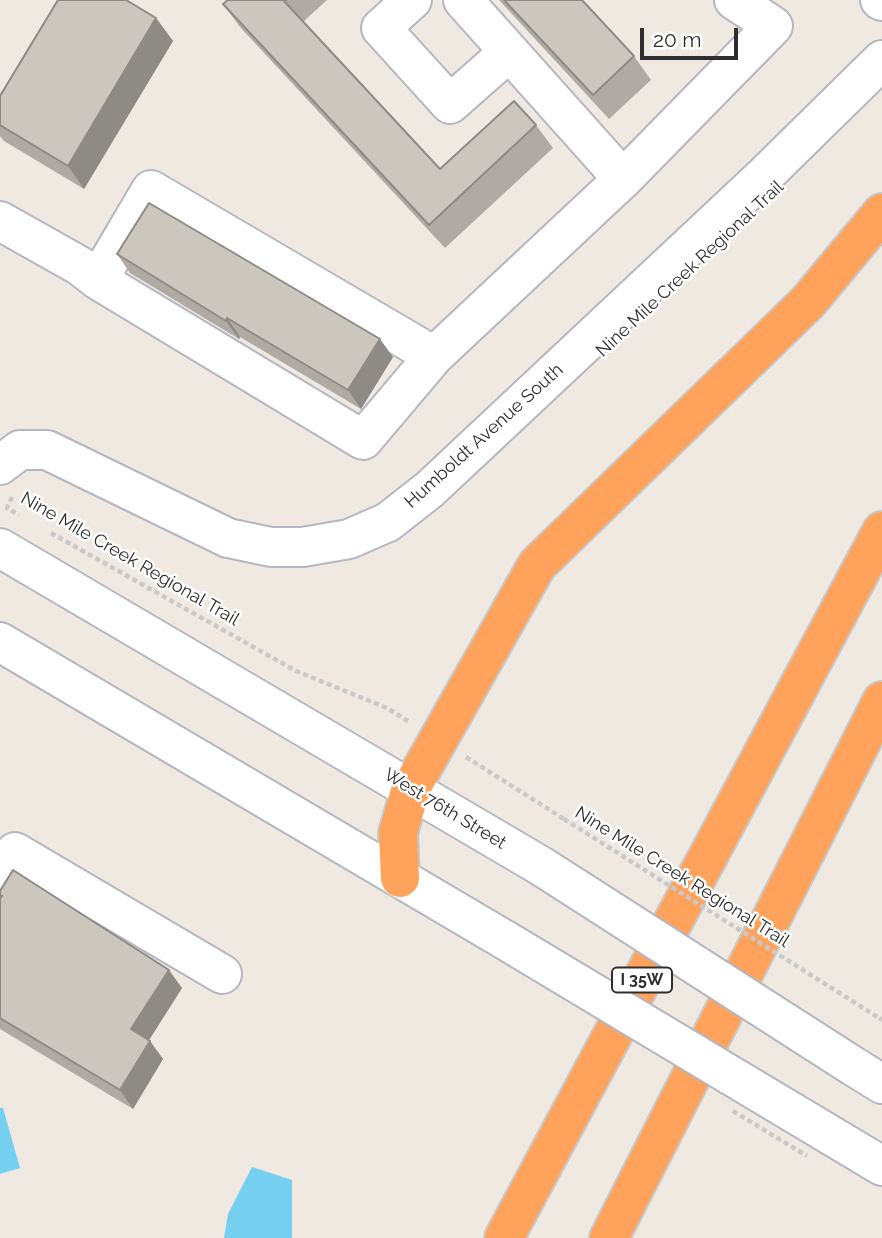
<!DOCTYPE html>
<html>
<head>
<meta charset="utf-8">
<style>
	body { margin:0 }
	#map { position:relative; width:882px; height:1238px; overflow:hidden; background:#efe9e1; font-family:Raleway,sans-serif }
	canvas { display:block }
	.scale { position:absolute; left:640px; top:28px; width:98px; height:32px; box-sizing:border-box; border:4px solid #2e2e2e; border-top:0; padding-left:9px; font-size:21px; line-height:24px; white-space:nowrap; color:#2e2e2e; -webkit-text-stroke:5px #fff; paint-order:stroke }
</style>
</head>
<body>
<div id="map">
<canvas width="882" height="1238"></canvas>
<div class="scale">20 m</div>
</div>
<script>
const ctx = document.querySelector('canvas').getContext('2d');
ctx.lineJoin = 'round';
function fillPath(path, color) { ctx.fillStyle = color; ctx.fill(path, 'evenodd'); }
function strokePath(path, color, width, dash) { ctx.strokeStyle = color; ctx.lineWidth = width; ctx.lineCap = dash ? 'butt' : 'round'; ctx.setLineDash(dash || []); ctx.stroke(path); }
function label(font, color, halo, rows, align = 'center') {
  ctx.font = font + ' Raleway,sans-serif'; ctx.lineWidth = 5; ctx.setLineDash([]); ctx.textBaseline = 'middle'; ctx.strokeStyle = halo; ctx.fillStyle = color; for (const [text, x, y, turn = 0] of rows) {
    ctx.save(); ctx.translate(x, y); ctx.rotate((+turn || 0) * Math.PI / 180); ctx.textAlign = isNaN(turn) ? turn : align; if (halo) ctx.strokeText(text, 0, 0); ctx.fillText(text, 0, 0); ctx.restore();
  }
}
fillPath(new Path2D(`
	M 0,1108 L 3,1108 L 20,1168 L 0,1174 Z
	M 252,1167 L 292,1180 L 292,1238 L 224,1238 L 228,1214 Z`), '#75cff0');
const minor = new Path2D(`
	M 412,0 L 381,28 L 450,104 L 509,52
	M 463,0 L 623,179
	M 880,0 L 882,1
	M 0,221 L 80,266 L 98,280 L 363,440 L 434,356 L 623,179 L 773,26 L 734,0
	M 98,280 L 151,190 L 434,356
	M 0,465 L 20,450 L 47,450 L 228,538 L 271,547 L 303,547 L 349,539 L 388,522 L 430,489 L 765,175 L 882,60
	M 0,548 L 541,866
	M 0,642 L 505,940
	M 0,877 L 15,852 L 222,974
	M 853,1066 L 882,1084
	M 730,1075 L 882,1166`);
const highway = new Path2D(`
	M 400,878 L 398,833 L 411,788 L 537,565 L 808,302 L 882,213
	M 504,1238 L 882,531
	M 609,1238 L 882,701`);
strokePath(minor, '#b4b7c1', 42);
strokePath(highway, '#c9c9c9', 42);
strokePath(new Path2D(`
	M 12,497 L 7,508 L 19,515
	M 51,533 L 296,671 L 387,708 L 408,721
	M 466,757 L 564,819
	M 879,1018 L 882,1020`), '#c9c9c9', 4.5, [5, 3.5]);
strokePath(minor, '#fff', 38);
strokePath(highway, '#ffa35c', 38);
const minorBridge = new Path2D(`
	M 541,866 L 853,1066
	M 505,940 L 730,1075`);
strokePath(minorBridge, '#b4b7c1', 42, []);
strokePath(new Path2D(`
	M 564,819 L 879,1018
	M 733,1111 L 807,1156`), '#c9c9c9', 4.5, [5, 3.5]);
strokePath(minorBridge, '#fff', 38);
fillPath(new Path2D(`
	M 228,0 L 327,0 L 303,22 L 440,169 L 536,125 L 553,148 L 445,248 L 240,27 L 223,4 Z
	M 499,0 L 582,0 L 634,56 L 651,80 L 609,119 Z
	M 156,18 L 173,41 L 84,189 L 4,141 L 0,136 L 0,125 Z
	M 117,254 L 393,357 L 361,409 L 240,337 L 239,339 L 130,273 Z
	M 0,891 L 182,988 L 149,1040 L 163,1059 L 133,1109 L 0,1029 Z`), '#afaba4');
fillPath(new Path2D(`
	M 156,18 L 173,41 L 84,189 L 68,166 Z
	M 227,318 L 240,337 L 239,339 L 226,321 Z
	M 380,339 L 393,357 L 361,409 L 348,390 Z
	M 169,970 L 182,988 L 144,1048 L 131,1029 Z
	M 150,1041 L 163,1059 L 133,1109 L 120,1090 Z`), '#8e8b86');
const building = new Path2D(`
	M 58,0 L 126,0 L 156,18 L 68,166 L 0,125 L 0,96 Z
	M 228,0 L 286,0 L 284,1 L 440,169 L 514,101 L 536,125 L 429,225 L 223,4 Z
	M 504,0 L 582,0 L 634,56 L 593,95 Z
	M 149,203 L 380,339 L 348,390 L 227,318 L 226,321 L 117,254 Z
	M 13,870 L 169,970 L 131,1029 L 150,1041 L 120,1090 L 0,1018 L 0,899 L 2,896 L 0,895 L 0,891 Z`);
fillPath(building, '#cbc7bf');
strokePath(building, '#8e8b86', 2);
for (const [x, y, w] of [
	[642,980,60]
]) { const box = new Path2D(); box.roundRect(x - w / 2, y - 12.5, w, 25, 5); ctx.fillStyle = '#fff'; ctx.fill(box); strokePath(box, '#2e2e2e', 2); }
label('bold 16px', '#2e2e2e', null, [
	["I 35W",642,980]
]);
label('18px', '#2e2e2e', '#fff', [
	["Nine Mile Creek Regional Trail",690,269,-43],
	["Humboldt Avenue South",484,436,-42],
	["Nine Mile Creek Regional Trail",130,559,30],
	["West 76th Street",445,809,31],
	["Nine Mile Creek Regional Trail",682,877,32]
]);
</script>
</body>
</html>
